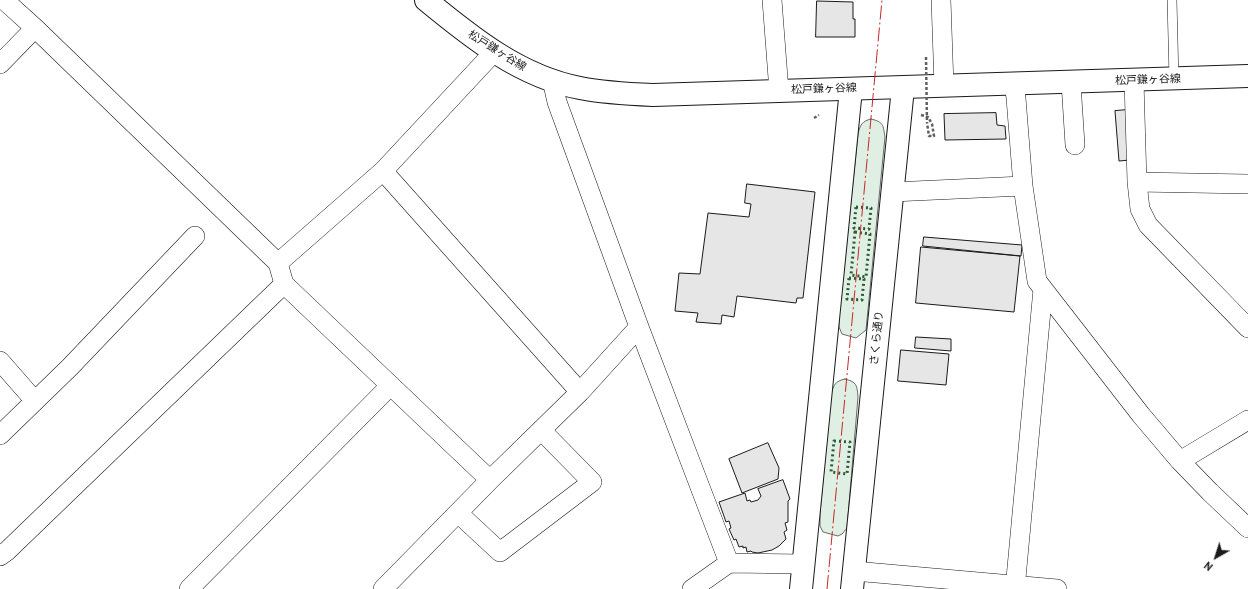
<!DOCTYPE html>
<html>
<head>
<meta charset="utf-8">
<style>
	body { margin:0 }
	#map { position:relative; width:1248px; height:589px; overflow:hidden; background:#fff; font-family:"PT Sans",sans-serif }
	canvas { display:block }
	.north { position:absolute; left:1196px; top:537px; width:40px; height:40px; -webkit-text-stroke:3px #fff; paint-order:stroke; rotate:219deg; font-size:11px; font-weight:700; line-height:16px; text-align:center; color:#1a1a1a }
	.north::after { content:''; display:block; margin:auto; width:14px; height:18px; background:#1a1a1a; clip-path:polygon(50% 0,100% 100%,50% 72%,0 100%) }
</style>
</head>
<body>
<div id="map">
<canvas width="1248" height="589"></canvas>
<div class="north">N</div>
</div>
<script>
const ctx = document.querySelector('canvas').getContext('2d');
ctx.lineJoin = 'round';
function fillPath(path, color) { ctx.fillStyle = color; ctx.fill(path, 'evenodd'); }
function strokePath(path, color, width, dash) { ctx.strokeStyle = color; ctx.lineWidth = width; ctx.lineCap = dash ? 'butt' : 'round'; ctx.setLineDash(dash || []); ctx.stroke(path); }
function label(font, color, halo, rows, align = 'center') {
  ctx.font = font + ' "PT Sans","Noto Sans JP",sans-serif'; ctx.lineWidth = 3; ctx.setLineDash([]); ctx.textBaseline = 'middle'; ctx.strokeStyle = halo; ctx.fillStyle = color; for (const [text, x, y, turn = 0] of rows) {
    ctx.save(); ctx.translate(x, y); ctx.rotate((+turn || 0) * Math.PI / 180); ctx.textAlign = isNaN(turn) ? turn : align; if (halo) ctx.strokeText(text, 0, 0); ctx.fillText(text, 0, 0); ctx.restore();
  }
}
const green = new Path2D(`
	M 871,119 C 884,122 883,125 885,137 L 866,330 L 856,338 L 842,334 L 839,327 L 839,315 L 858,134 C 860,125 862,121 871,119 Z
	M 845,379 C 857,382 857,385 858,397 L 847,528 L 842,534 L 838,536 L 823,532 L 820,526 L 820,513 L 831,394 C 834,385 835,381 845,379 Z`);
fillPath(green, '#e0efe3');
strokePath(green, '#6a6a6a', 1);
const building = new Path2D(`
	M 817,1 L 853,2 L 853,19 L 855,19 L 855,37 L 816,37 Z
	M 1127,110 L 1130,160 L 1119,161 L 1115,111 Z
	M 996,113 L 997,125 L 1005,126 L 1006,139 L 945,140 L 944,114 Z
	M 747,184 L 815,192 L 803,298 L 797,298 L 796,303 L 737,296 L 734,317 L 722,315 L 721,324 L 696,322 L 698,313 L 675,311 L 679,273 L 700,274 L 708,213 L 749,217 L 751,204 L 745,203 Z
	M 924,237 L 1022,245 L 1021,256 L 923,246 Z
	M 921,247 L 1020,256 L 1014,312 L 916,303 Z
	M 916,337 L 951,339 L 951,351 L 915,348 Z
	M 901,350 L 949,354 L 946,385 L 898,381 Z
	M 768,443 L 779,468 L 778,479 L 742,493 L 729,459 Z
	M 783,480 L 790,499 L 788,501 L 788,522 L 785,523 L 787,530 L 784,532 L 786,539 L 779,546 L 772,550 L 758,553 L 752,552 L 751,551 L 747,552 L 746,547 L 743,548 L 743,546 L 739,547 L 736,539 L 734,540 L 729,529 L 731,528 L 729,521 L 726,522 L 719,502 L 745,493 L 747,501 L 750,500 L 751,502 L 758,500 L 761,496 L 758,489 Z`);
fillPath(building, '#e6e6e6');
strokePath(building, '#1a1a1a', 1);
const service = new Path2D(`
	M 1172,0 L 1174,79`);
const minor = new Path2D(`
	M 4,0 L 35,28 L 278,263
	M 772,0 L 779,91
	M 941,0 L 944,86
	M 0,64 L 35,28
	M 552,80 L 557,102 L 639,327 L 729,563
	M 1134,81 L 1137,182 L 1140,209 L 1148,225 L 1248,328
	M 1071,83 L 1075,145
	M 1014,84 L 1016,98 L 1023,186 L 1037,281 L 1141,415 L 1180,461 L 1210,492 L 1248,528
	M 383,171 L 580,392
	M 1137,182 L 1248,184
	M 892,192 L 1023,186
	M 284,284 L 490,480
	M 0,361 L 35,401 L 0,435
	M 35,401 L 70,367 L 195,236
	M 1180,461 L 1248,420
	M 458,513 L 500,552 L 592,482 L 541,430
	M 0,556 L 7,551 L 284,284 L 278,263 L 383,171 L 494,52
	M 854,571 L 1057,589
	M 189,589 L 390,386
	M 383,589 L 490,480 L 580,392 L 639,327
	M 692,589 L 729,563 L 803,564
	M 1015,589 L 1043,289`);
const tertiary = new Path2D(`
	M 801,589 L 851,89
	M 852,589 L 903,88`);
const secondary = new Path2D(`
	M 426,0 C 472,38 521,77 580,88 C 605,93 629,94 653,95 L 1248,76`);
strokePath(service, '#1a1a1a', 10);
strokePath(minor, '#1a1a1a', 20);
strokePath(tertiary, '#1a1a1a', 24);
strokePath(secondary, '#1a1a1a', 24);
strokePath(new Path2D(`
	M 921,115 L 928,117 L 932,124 L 934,136 L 929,136 L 927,123
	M 814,118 L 819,115`), '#5f5f5f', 2.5, [3, 2]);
strokePath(service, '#fff', 9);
strokePath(minor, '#fff', 19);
strokePath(tertiary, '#fff', 22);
strokePath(secondary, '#fff', 22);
strokePath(new Path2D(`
	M 926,57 L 927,123`), '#5f5f5f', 2.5, [3, 2]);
strokePath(new Path2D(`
	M 856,207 L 871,208 L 869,229 L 854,228 Z
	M 855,232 L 870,234 L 866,277 L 851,275 Z
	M 849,278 L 864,279 L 862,300 L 847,299 Z
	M 834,441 L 850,442 L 847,474 L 831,472 Z`), '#2b5a34', 3, [2, 3]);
strokePath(new Path2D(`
	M 827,589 L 882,0`), '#c62828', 1, [14, 3, 2, 3]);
label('11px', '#1a1a1a', '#fff', [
	["松戸鎌ヶ谷線",497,51,32],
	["松戸鎌ヶ谷線",1148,80,-2],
	["松戸鎌ヶ谷線",824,89,-2],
	["さくら通り",877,338,-84]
]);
</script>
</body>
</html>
